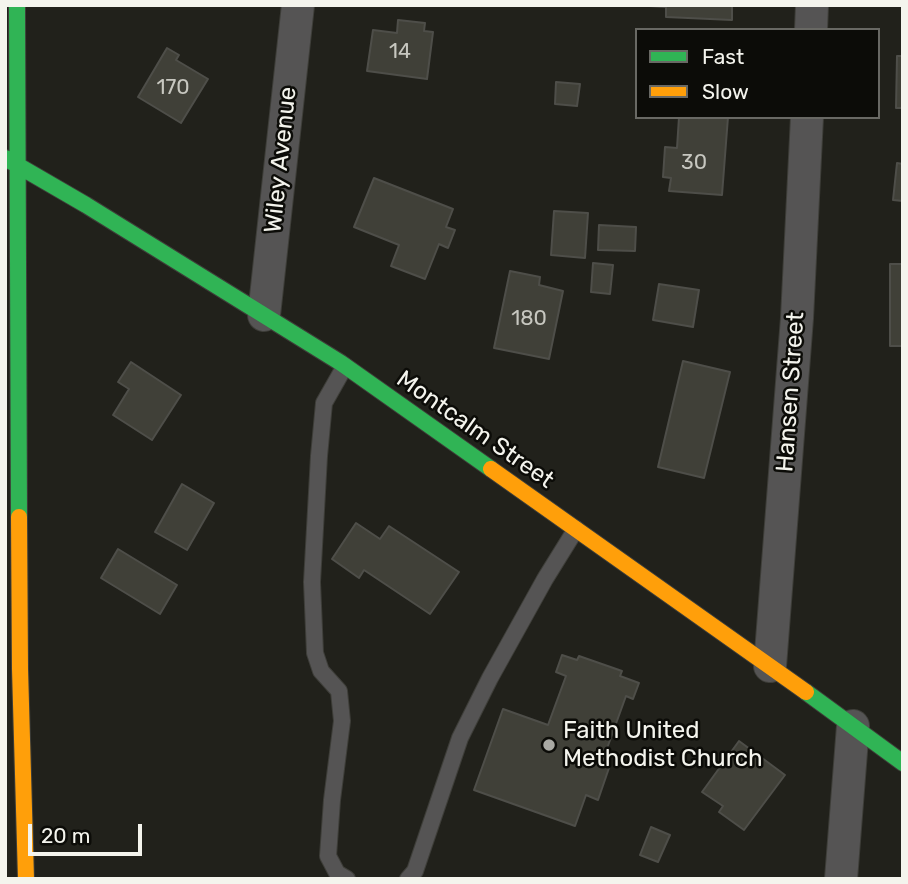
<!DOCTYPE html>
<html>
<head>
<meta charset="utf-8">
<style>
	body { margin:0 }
	#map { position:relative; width:908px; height:884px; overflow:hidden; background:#21211b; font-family:Rubik,sans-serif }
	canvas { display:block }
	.frame { position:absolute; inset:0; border:7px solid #f4f4ed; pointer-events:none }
	.legend { position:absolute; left:635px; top:28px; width:245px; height:91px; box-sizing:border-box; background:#0c0c08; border:2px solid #696964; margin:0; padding:9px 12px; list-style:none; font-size:21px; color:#f4f4ed }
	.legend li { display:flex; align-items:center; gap:14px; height:35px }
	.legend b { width:35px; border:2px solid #696964 }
	.scale { position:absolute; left:28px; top:824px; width:114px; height:32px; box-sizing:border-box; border:4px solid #f4f4ed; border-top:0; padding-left:9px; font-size:21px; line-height:24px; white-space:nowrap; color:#f4f4ed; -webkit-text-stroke:5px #0c0c08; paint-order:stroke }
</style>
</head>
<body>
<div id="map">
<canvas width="908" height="884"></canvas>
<div class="frame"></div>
<ul class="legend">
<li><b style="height:9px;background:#30b455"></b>Fast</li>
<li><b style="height:9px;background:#ff9f0a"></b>Slow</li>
</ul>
<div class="scale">20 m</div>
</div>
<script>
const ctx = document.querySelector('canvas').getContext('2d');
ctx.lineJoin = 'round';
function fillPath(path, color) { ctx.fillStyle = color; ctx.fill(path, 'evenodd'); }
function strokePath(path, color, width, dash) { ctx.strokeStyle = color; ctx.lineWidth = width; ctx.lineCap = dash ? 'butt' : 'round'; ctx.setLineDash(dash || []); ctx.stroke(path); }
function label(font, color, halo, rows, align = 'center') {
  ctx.font = font + ' Rubik,sans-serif'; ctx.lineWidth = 5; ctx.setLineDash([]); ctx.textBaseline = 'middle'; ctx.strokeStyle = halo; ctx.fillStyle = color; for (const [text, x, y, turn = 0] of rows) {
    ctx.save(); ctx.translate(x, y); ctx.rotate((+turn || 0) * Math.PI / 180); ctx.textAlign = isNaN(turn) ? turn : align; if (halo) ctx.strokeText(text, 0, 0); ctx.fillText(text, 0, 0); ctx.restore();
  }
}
const building = new Path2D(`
	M 732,5 L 732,20 L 666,17 L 666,7 L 649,6 Z
	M 398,20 L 425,23 L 424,31 L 433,32 L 427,79 L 367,71 L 373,30 L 397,33 Z
	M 167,48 L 179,55 L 176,60 L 208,79 L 181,123 L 138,97 Z
	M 897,56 L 903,56 L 903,108 L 896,108 Z
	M 556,82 L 580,84 L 577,106 L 555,104 Z
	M 679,117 L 728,117 L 722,195 L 669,191 L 671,178 L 663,177 L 665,147 L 677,148 Z
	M 897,163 L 903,164 L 903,201 L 893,200 Z
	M 374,178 L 453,209 L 446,227 L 455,230 L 448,248 L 439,244 L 425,279 L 391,266 L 399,245 L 354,227 Z
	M 554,211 L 588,213 L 585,258 L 551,255 Z
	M 599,225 L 636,227 L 635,251 L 598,250 Z
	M 593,263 L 613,265 L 610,294 L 591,292 Z
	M 890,264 L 903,264 L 903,346 L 890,346 Z
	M 510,271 L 540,277 L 539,285 L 563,291 L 549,359 L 494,348 Z
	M 659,284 L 699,290 L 693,327 L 653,320 Z
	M 683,361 L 730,372 L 704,478 L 658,467 Z
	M 131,362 L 181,395 L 152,440 L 113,415 L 129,389 L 118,382 Z
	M 182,484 L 214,503 L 187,550 L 155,532 Z
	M 356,523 L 380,539 L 389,526 L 459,572 L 430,614 L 364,570 L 359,578 L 332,559 Z
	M 118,549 L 177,585 L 160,614 L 101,578 Z
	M 562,655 L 577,660 L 579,656 L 622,671 L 620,676 L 639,683 L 633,699 L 626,696 L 601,765 L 609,768 L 598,800 L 586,795 L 575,826 L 474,790 L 503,709 L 548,725 L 566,676 L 556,672 Z
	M 739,741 L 785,775 L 744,830 L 719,812 L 723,806 L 702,792 Z
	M 651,827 L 670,835 L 658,862 L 640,855 Z`);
fillPath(building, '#404038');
strokePath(building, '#4e4e49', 2);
const lane = new Path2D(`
	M 345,366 L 324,403 L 319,456 L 312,582 L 315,653 L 321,671 L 339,691 L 342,721 L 332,800 L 328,856 L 337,873 L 347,879
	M 408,879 L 415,871 L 460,738 L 490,678 L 545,579 L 576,529`);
const street = new Path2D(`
	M 811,30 L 812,5
	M 264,315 L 298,5
	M 770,666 L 797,318 L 807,117
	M 841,879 L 853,726`);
const fast = new Path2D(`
	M 17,5 L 19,517
	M 5,158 L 86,205 L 341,363 L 491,469
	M 806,692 L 903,763`);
const slow = new Path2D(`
	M 491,469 L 806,692
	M 19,517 L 20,669 L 26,879`);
strokePath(lane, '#3e3e39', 18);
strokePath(street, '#3e3e39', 34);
strokePath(fast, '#3e3e39', 18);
strokePath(slow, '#3e3e39', 18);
strokePath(lane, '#555454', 16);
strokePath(street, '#555454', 32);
strokePath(fast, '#30b455', 16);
strokePath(slow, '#ff9f0a', 16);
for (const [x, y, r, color] of [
	[549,745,7,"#aaaaa4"]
]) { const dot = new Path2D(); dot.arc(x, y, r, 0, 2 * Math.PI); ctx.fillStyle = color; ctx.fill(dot); strokePath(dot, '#0c0c08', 2.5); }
label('21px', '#c7c7c0', null, [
	["14",400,52],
	["170",173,88],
	["30",694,163],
	["180",529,319]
]);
label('24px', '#f4f4ed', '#0c0c08', [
	["Wiley Avenue",281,160,-84],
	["Hansen Street",791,392,-86],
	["Montcalm Street",475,430,35]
]);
label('24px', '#f4f4ed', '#0c0c08', [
	["Faith United",563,731],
	["Methodist Church",563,759]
], 'left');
</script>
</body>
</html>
